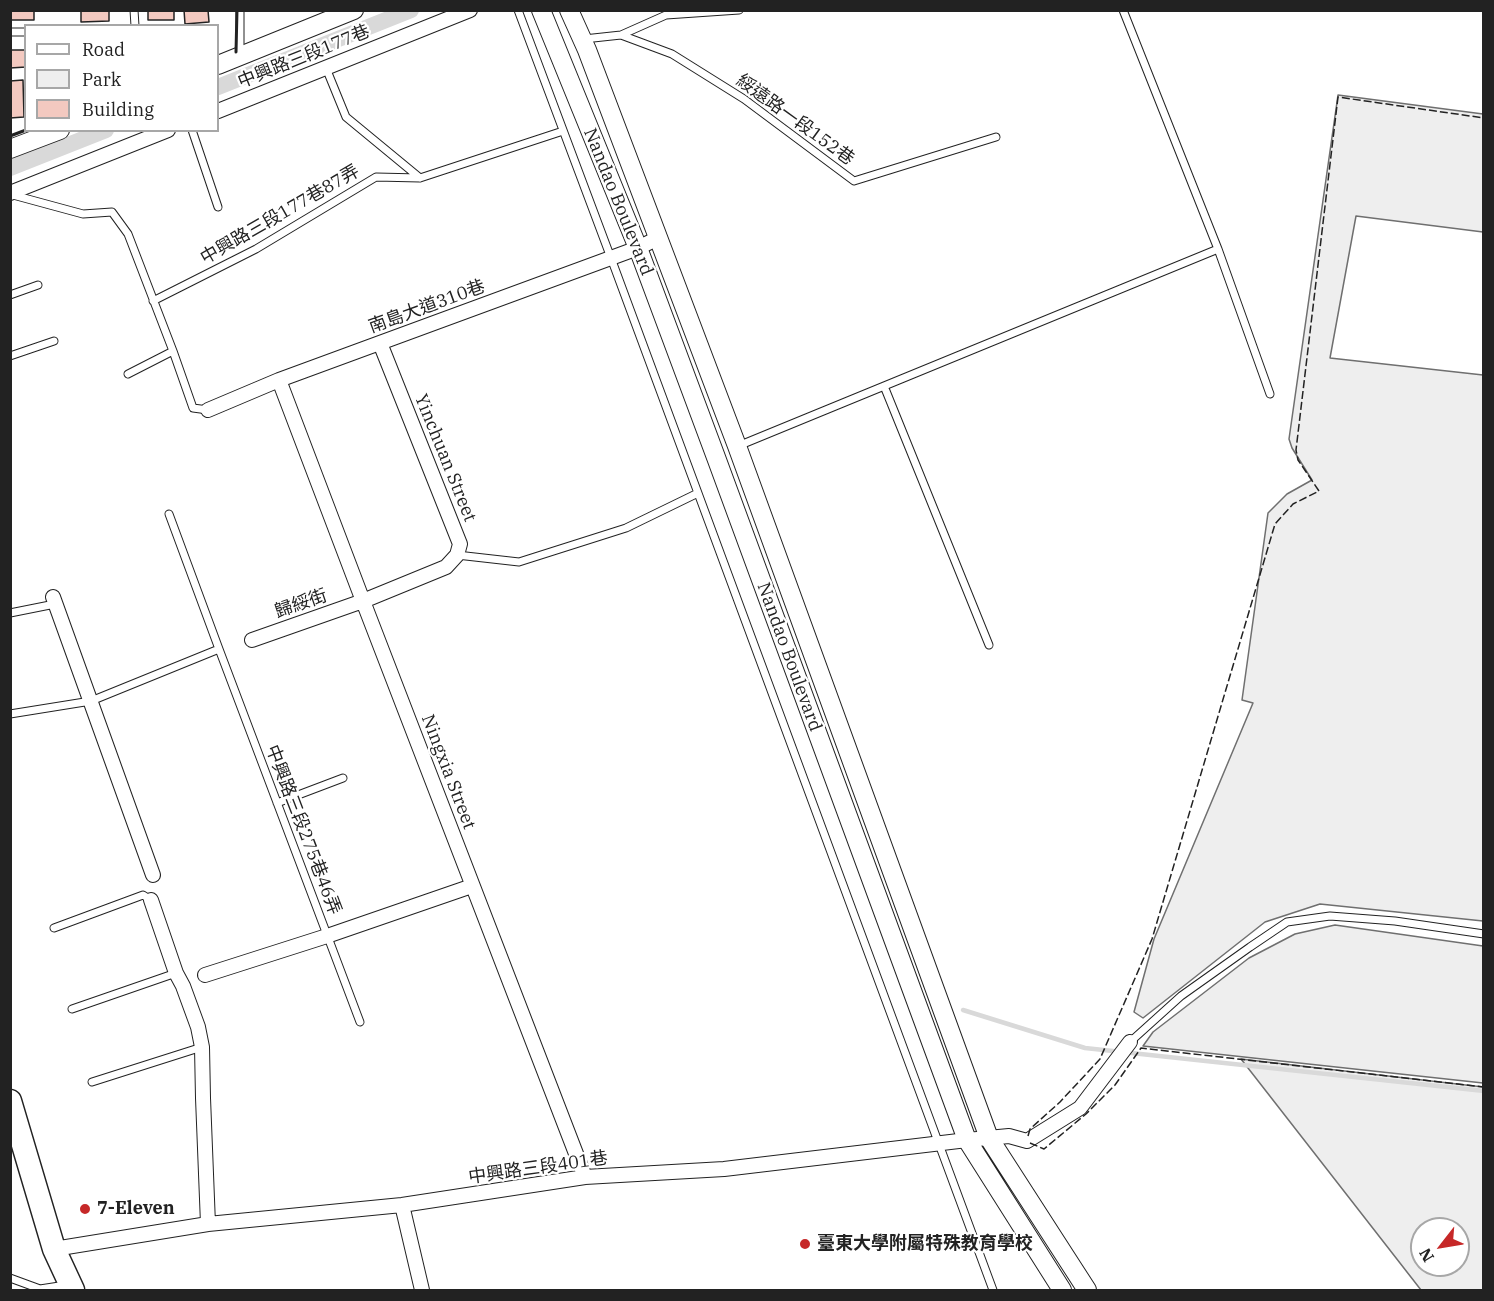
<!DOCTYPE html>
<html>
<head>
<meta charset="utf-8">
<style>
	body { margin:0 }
	#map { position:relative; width:1494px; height:1301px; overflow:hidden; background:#fff; font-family:"IBM Plex Serif",serif }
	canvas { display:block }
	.frame { position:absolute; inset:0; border:12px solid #222; pointer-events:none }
	.legend { position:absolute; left:24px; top:24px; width:195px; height:108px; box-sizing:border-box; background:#fff; border:2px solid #a7a7a7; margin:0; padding:8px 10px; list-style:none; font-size:18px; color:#222 }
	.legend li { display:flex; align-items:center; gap:12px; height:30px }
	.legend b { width:30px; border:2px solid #a7a7a7 }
	.north { position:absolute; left:1410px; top:1217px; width:60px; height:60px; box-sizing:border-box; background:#fff; border:2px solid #a7a7a7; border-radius:50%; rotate:239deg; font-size:16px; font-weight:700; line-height:24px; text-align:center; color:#222 }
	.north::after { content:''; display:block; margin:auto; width:21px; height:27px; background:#c62828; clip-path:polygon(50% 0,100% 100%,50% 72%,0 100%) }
</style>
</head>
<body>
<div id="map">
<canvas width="1494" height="1301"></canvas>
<div class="frame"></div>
<ul class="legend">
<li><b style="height:8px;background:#fff"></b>Road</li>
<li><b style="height:16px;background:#eee"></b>Park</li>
<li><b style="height:16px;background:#f3c9c0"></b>Building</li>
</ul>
<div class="north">N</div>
</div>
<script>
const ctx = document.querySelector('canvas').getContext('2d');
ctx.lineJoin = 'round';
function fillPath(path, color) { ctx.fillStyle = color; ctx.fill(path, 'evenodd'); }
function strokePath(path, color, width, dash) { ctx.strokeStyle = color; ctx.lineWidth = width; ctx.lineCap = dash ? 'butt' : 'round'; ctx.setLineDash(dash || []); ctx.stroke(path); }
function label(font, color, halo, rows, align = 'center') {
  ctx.font = font + ' "IBM Plex Serif","Noto Sans TC",serif'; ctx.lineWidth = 4.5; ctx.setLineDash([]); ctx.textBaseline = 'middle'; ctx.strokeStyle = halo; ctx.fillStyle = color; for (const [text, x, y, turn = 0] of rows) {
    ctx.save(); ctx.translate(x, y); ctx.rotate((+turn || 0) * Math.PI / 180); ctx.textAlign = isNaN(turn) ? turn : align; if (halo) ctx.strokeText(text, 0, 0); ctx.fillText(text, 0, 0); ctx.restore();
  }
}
const green = new Path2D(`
	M 1338,95 L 1483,114 L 1483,232 L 1356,216 L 1330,358 L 1483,375 L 1483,921 L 1320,904 L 1265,922 L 1143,1018 L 1134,1012 L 1154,939 L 1253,703 L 1242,700 L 1268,513 L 1287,494 L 1312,480 L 1292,448 L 1289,439 Z
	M 1335,925 L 1483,946 L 1483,1083 L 1143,1046 L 1153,1032 L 1249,958 L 1295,934 Z
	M 1241,1059 L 1483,1087 L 1483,1290 L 1421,1290 ZM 1422,1229 L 1458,1229 L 1458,1265 L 1422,1265 Z`);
fillPath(green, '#eee');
strokePath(green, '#6f6f6f', 1.5);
strokePath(new Path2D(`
	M 963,1010 L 1085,1048 L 1484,1091`), '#d9d9d9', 4.5);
strokePath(new Path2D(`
	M 218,87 L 411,10
	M 10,168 L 106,130`), '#d9d9d9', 16);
const building = new Path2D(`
	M 10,10 L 34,10 L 34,20 L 10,20 Z
	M 81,10 L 109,10 L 109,21 L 81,22 Z
	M 148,10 L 174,10 L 174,20 L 148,20 Z
	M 184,10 L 208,10 L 209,22 L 185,24 Z
	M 10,50 L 26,50 L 26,67 L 10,68 Z
	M 23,80 L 24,117 L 10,118 L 10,81 Z`);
fillPath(building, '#f3c9c0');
strokePath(building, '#222', 1.5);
const service = new Path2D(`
	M 134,10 L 135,26
	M 518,10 L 611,258 L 993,1290
	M 1123,10 L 1218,249 L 1270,394
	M 10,32 L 26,32
	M 621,35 L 666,15 L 739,10
	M 584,39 L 621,35 L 672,54 L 744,99 L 854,181 L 996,137
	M 240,53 L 240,10
	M 326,68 L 346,117 L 420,178
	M 192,130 L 218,207
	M 13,195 L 83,214 L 112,212 L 128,234 L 173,351 L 193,408 L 208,410
	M 10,295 L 38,285
	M 153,301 L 256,249 L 376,177 L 420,178 L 563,131
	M 10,356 L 54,341
	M 128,374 L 173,351
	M 884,386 L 989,645
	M 738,446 L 1218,249
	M 169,514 L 219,649 L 360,1022
	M 457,555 L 519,562 L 626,528 L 698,493
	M 10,613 L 55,604
	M 10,714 L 91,701 L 219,649
	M 277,803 L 343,778
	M 54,928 L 143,895 L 151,900
	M 72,1009 L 176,973
	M 1130,1042 L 1181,996 L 1250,947 L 1287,922 L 1330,916 L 1395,921 L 1484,934
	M 92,1082 L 202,1047
	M 10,1278 L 40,1289 L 66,1285`);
const minor = new Path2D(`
	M 218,111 L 470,10
	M 10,193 L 168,130
	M 279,380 L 363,601 L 585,1177
	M 208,410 L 279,380 L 638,248 L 658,238
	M 53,597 L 153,875
	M 252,640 L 363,601 L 446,567 L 457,555 L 460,544 L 380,343
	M 151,900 L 176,973 L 183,986 L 198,1027 L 202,1047 L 203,1098 L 208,1224
	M 205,975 L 327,936 L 472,886
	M 402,1205 L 422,1290
	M 54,1249 L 208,1224 L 402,1205 L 585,1177 L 724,1169 L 967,1140 L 1009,1136 L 1027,1141 L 1080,1108 L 1130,1042`);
const tertiary = new Path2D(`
	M 541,10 L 638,248 L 717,460 L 967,1140 L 1062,1290
	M 569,10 L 587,50 L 737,446 L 989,1138 L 1087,1290
	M 218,65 L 354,10
	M 10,149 L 60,130`);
const primary = new Path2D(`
	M 10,1101 L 54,1249 L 73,1290`);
strokePath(service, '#222', 9);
strokePath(minor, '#222', 16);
strokePath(tertiary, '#222', 20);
strokePath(primary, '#222', 25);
strokePath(service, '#fff', 7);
strokePath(minor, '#fff', 14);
strokePath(tertiary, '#fff', 18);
strokePath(primary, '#fff', 22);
strokePath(new Path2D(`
	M 1028,1136 L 1030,1129 L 1060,1102 L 1100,1059 L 1152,939 L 1275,524 L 1293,504 L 1319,491 L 1298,460 L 1296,450 L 1338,97 L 1484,118
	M 1030,1143 L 1044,1149 L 1086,1114 L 1115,1085 L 1141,1048 L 1484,1087`), '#222', 1.5, [8, 3]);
strokePath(new Path2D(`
	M 236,52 L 237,10
	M 10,136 L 26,130`), '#222', 3);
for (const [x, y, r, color] of [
	[85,1209,6,"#c62828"],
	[805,1244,6,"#c62828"]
]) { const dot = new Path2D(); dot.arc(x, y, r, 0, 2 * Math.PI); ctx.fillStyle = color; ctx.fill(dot); strokePath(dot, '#fff', 2); }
label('18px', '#222', '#fff', [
	["中興路三段177巷",304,57,-22],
	["綏遠路一段152巷",795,120,36],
	["Nandao Boulevard",618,202,68],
	["中興路三段177巷87弄",280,215,-30],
	["南島大道310巷",427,307,-20],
	["Yinchuan Street",445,458,68],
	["歸綏街",301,604,-19],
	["Nandao Boulevard",789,657,70],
	["Ningxia Street",448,772,69],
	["中興路三段275巷46弄",303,830,69],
	["中興路三段401巷",538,1168,-8]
]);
label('bold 18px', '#222', '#fff', [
	["7-Eleven",97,1209],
	["臺東大學附屬特殊教育學校",817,1244]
], 'left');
</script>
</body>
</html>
